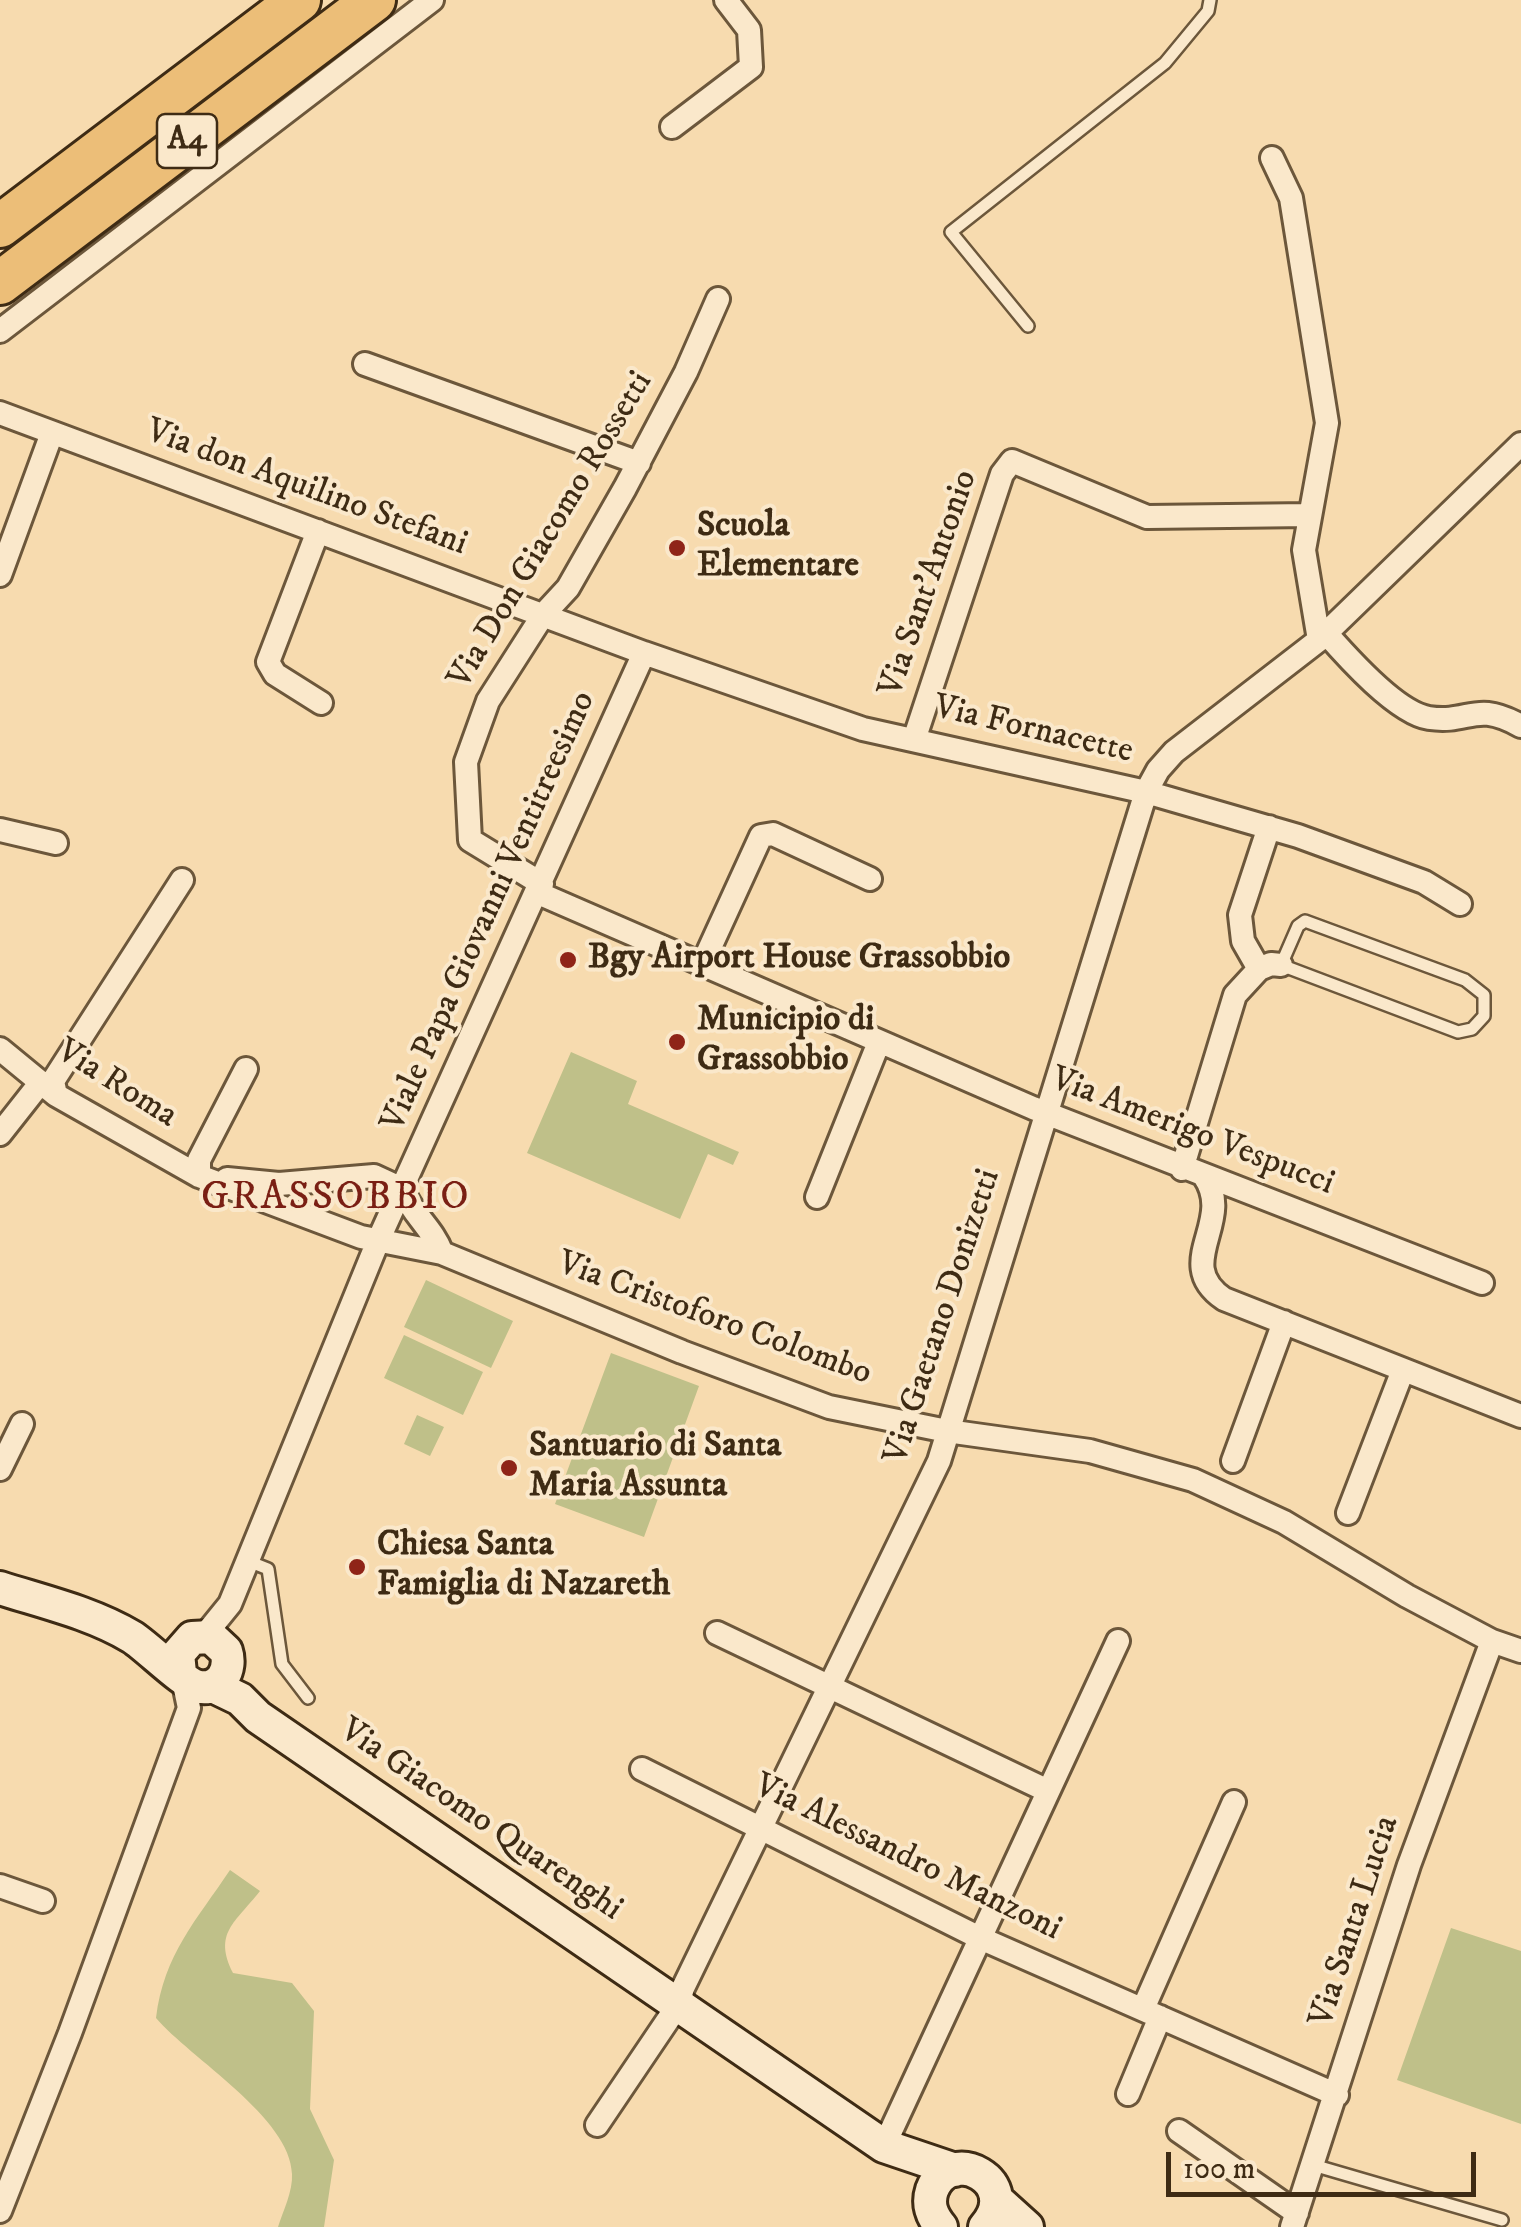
<!DOCTYPE html>
<html>
<head>
<meta charset="utf-8">
<style>
	body { margin:0 }
	#map { position:relative; width:1521px; height:2227px; overflow:hidden; background:#f7dbaf; font-family:"IM FELL DW Pica",serif }
	canvas { display:block }
	.scale { position:absolute; left:1166px; top:2152px; width:310px; height:45px; box-sizing:border-box; border:5px solid #3e2b14; border-top:0; padding-left:12px; font-size:30px; line-height:35px; white-space:nowrap; color:#3e2b14; -webkit-text-stroke:8px #fae8cb; paint-order:stroke }
</style>
</head>
<body>
<div id="map">
<canvas width="1521" height="2227"></canvas>
<div class="scale">100 m</div>
</div>
<script>
const ctx = document.querySelector('canvas').getContext('2d');
ctx.lineJoin = 'round';
function fillPath(path, color) { ctx.fillStyle = color; ctx.fill(path, 'evenodd'); }
function strokePath(path, color, width, dash) { ctx.strokeStyle = color; ctx.lineWidth = width; ctx.lineCap = dash ? 'butt' : 'round'; ctx.setLineDash(dash || []); ctx.stroke(path); }
function label(font, color, halo, rows, align = 'center') {
  ctx.font = font + ' "IM FELL DW Pica",serif'; ctx.lineWidth = 8; ctx.setLineDash([]); ctx.textBaseline = 'middle'; ctx.strokeStyle = halo; ctx.fillStyle = color; for (const [text, x, y, turn = 0] of rows) {
    ctx.save(); ctx.translate(x, y); ctx.rotate((+turn || 0) * Math.PI / 180); ctx.textAlign = isNaN(turn) ? turn : align; if (halo) ctx.strokeText(text, 0, 0); ctx.fillText(text, 0, 0); ctx.restore();
  }
}
fillPath(new Path2D(`
	M 571,1052 L 637,1081 L 628,1104 L 739,1152 L 733,1165 L 708,1154 L 680,1219 L 527,1153 Z
	M 426,1280 L 513,1321 L 491,1368 L 404,1327 Z
	M 404,1335 L 483,1372 L 463,1415 L 384,1378 Z
	M 611,1353 L 699,1386 L 644,1537 L 555,1504 Z
	M 417,1415 L 444,1427 L 430,1456 L 404,1444 Z
	M 230,1870 L 260,1891 C 235,1923 213,1933 233,1973 L 292,1983 L 314,2011 L 310,2109 L 334,2160 L 324,2227 L 278,2227 C 283,2211 293,2191 292,2174 C 291,2118 190,2058 156,2018 C 164,1954 196,1921 230,1870 Z
	M 1451,1928 L 1521,1951 L 1521,2124 L 1397,2080 Z`), '#bfc089');
const lane = new Path2D(`
	M 1028,326 L 951,232 L 1165,63 L 1208,11 L 1210,0
	M 1305,921 L 1465,980 L 1484,995 L 1484,1016 L 1472,1029 L 1458,1032 L 1281,965 L 1298,926 Z
	M 248,1561 L 268,1569 L 282,1664 L 308,1698
	M 1313,2165 L 1502,2220`);
const street = new Path2D(`
	M 672,127 L 751,67 L 749,30 L 726,0
	M 1272,158 L 1291,198 L 1327,423 L 1304,550 L 1319,640
	M 0,331 L 432,0
	M 365,364 L 639,463
	M 0,413 L 644,653 L 863,729 L 1146,792 L 1298,836 L 1424,882 L 1460,904
	M 318,531 L 268,662 L 275,674 L 321,703
	M 0,575 L 52,433
	M 1326,633 C 1347,657 1397,713 1429,718 C 1471,724 1474,700 1521,726
	M 914,740 L 1002,474 L 1012,461 L 1147,517 L 1309,515
	M 0,830 L 56,843
	M 542,884 L 470,840 L 466,762 L 488,701 L 543,615 L 568,588 L 625,488 L 686,372 L 718,299
	M 538,893 L 1033,1108 L 1482,1283
	M 702,965 L 761,836 L 773,834 L 870,879
	M 1259,969 L 1243,941 L 1240,915 L 1269,827
	M 0,1049 L 56,1095 L 199,1176 L 361,1237 L 442,1253 L 682,1352 L 829,1407 L 947,1431 L 1090,1451 L 1193,1480 L 1284,1522 L 1407,1596 L 1492,1641 L 1521,1651
	M 56,1095 L 53,1081 L 182,880
	M 0,1134 L 41,1082
	M 1182,1169 L 1235,995 L 1259,969 L 1271,964 L 1281,965
	M 199,1176 L 199,1160 L 246,1069
	M 1204,1176 C 1236,1222 1171,1263 1224,1299 L 1521,1416
	M 227,1179 L 279,1184 L 374,1176 L 402,1189
	M 402,1189 C 413,1216 432,1227 442,1253
	M 817,1197 L 879,1042
	M 1233,1461 L 1284,1322
	M 0,1469 L 22,1424
	M 1348,1513 L 1403,1370
	M 717,1633 L 1048,1791
	M 204,1636 L 230,1604 L 378,1241 L 644,653
	M 642,1769 L 980,1938 L 1337,2095
	M 0,1886 L 43,1901
	M 1143,2009 L 1234,1802
	M 1128,2094 L 1160,2017
	M 597,2125 L 678,2005 L 683,1988 L 939,1461 L 1146,792 L 1158,770 L 1174,752 L 1319,640 L 1521,444
	M 1179,2131 L 1297,2213
	M 884,2146 L 1118,1641
	M 0,2211 L 70,2033 L 189,1708 L 183,1679
	M 1292,2227 L 1409,1865 L 1492,1641`);
const secondary = new Path2D(`
	M 0,1588 C 44,1602 92,1613 132,1637 C 148,1647 186,1686 200,1687 C 221,1690 232,1669 226,1651 L 211,1637 L 192,1638 L 178,1654 L 180,1673
	M 213,1686 L 240,1699 L 258,1717 L 884,2146 L 955,2170
	M 996,2199 L 1027,2227
	M 941,2227 C 932,2216 927,2205 932,2190 C 950,2143 1024,2182 985,2227`);
const highway = new Path2D(`
	M 0,226 L 299,0
	M 0,283 L 374,0`);
strokePath(lane, '#6c573b', 16);
strokePath(street, '#6c573b', 28);
strokePath(secondary, '#3e2b14', 38);
strokePath(highway, '#3e2b14', 48);
strokePath(lane, '#fae8cb', 11);
strokePath(street, '#fae8cb', 22);
strokePath(secondary, '#fae8cb', 32);
strokePath(highway, '#ecbe78', 42);
for (const [x, y, r, color] of [
	[677,548,10,"#8f2418"],
	[568,960,10,"#8f2418"],
	[677,1042,10,"#8f2418"],
	[509,1468,10,"#8f2418"],
	[357,1567,10,"#8f2418"]
]) { const dot = new Path2D(); dot.arc(x, y, r, 0, 2 * Math.PI); ctx.fillStyle = color; ctx.fill(dot); strokePath(dot, '#fae8cb', 4); }
for (const [x, y, w] of [
	[187,141,60]
]) { const box = new Path2D(); box.roundRect(x - w / 2, y - 27, w, 54, 8); ctx.fillStyle = '#fae8cb'; ctx.fill(box); strokePath(box, '#3e2b14', 2.5); }
label('bold 32px', '#3e2b14', null, [
	["A4",187,141]
]);
label('35px', '#3e2b14', '#fae8cb', [
	["Via don Aquilino Stefani",306,489,20],
	["Via Don Giacomo Rossetti",552,531,-59],
	["Via Sant'Antonio",930,584,-71],
	["Via Fornacette",1033,731,13],
	["Viale Papa Giovanni Ventitreesimo",490,912,-66],
	["Via Roma",116,1085,32],
	["Via Amerigo Vespucci",1192,1133,21],
	["Via Gaetano Donizetti",944,1317,-72],
	["Via Cristoforo Colombo",714,1320,20],
	["Via Giacomo Quarenghi",480,1821,34],
	["Via Alessandro Manzoni",907,1859,26],
	["Via Santa Lucia",1356,1922,-72]
]);
label('bold 35px', '#3e2b14', '#fae8cb', [
	["Scuola",697,528],
	["Elementare",697,568],
	["Bgy Airport House Grassobbio",588,960],
	["Municipio di",697,1022],
	["Grassobbio",697,1062],
	["Santuario di Santa",529,1448],
	["Maria Assunta",529,1488],
	["Chiesa Santa",377,1547],
	["Famiglia di Nazareth",377,1587]
], 'left');
ctx.letterSpacing = '2.5px';
label('40px', '#7a1f14', '#fae8cb', [
	["GRASSOBBIO",336,1200]
]);
ctx.letterSpacing = '0px';
</script>
</body>
</html>
